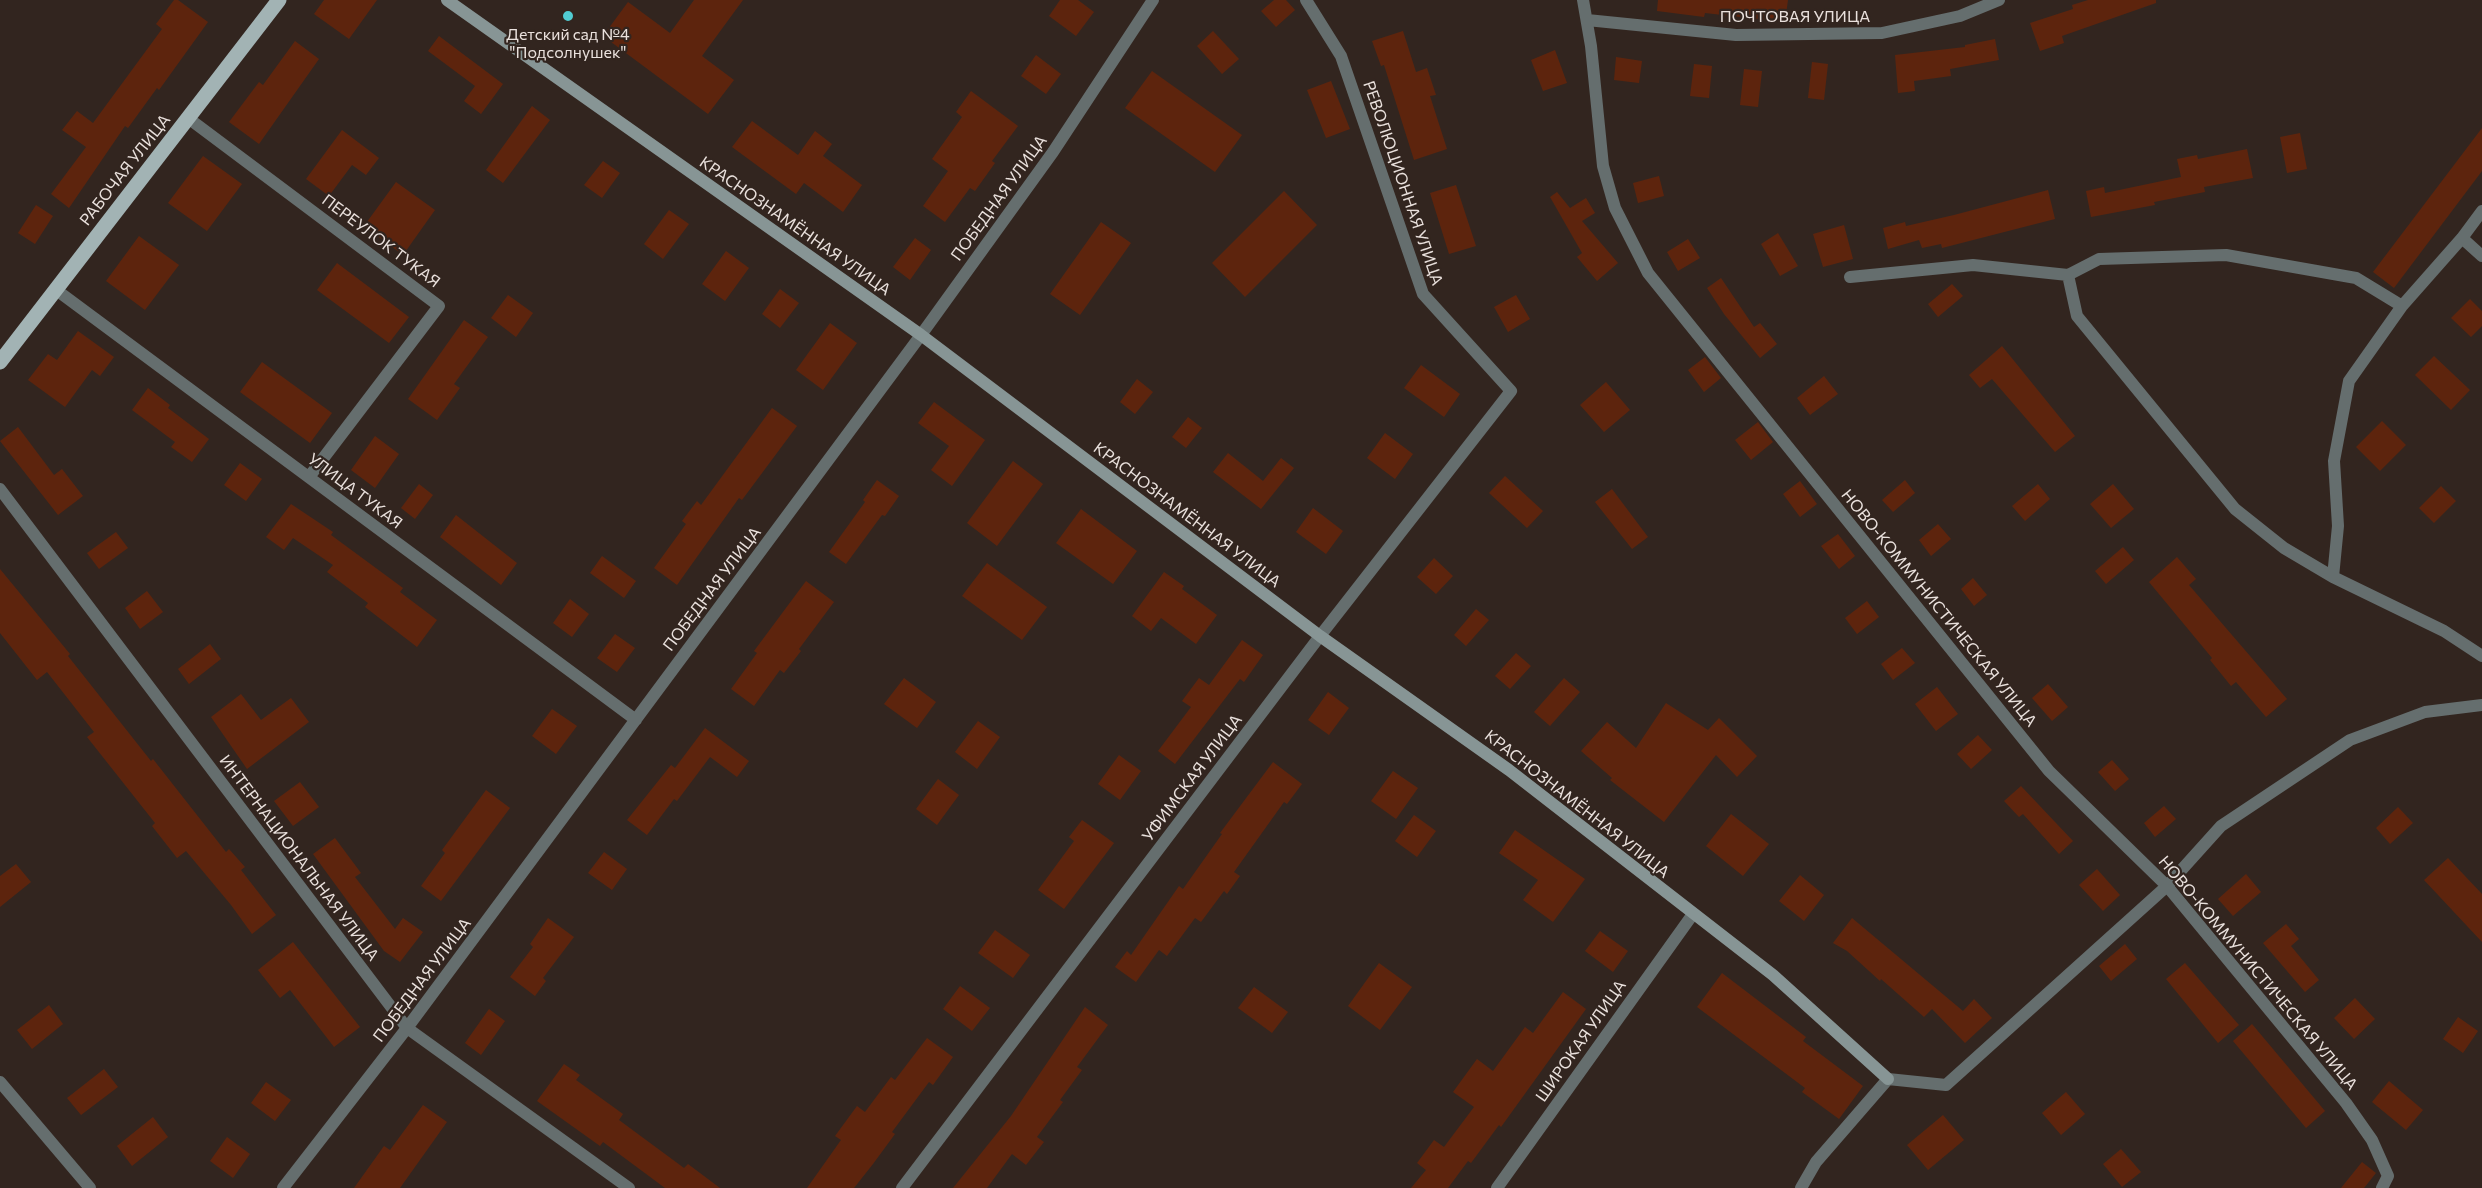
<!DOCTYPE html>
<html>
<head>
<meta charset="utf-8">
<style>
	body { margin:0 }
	canvas { display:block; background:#32251f }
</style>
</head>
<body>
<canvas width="2482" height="1188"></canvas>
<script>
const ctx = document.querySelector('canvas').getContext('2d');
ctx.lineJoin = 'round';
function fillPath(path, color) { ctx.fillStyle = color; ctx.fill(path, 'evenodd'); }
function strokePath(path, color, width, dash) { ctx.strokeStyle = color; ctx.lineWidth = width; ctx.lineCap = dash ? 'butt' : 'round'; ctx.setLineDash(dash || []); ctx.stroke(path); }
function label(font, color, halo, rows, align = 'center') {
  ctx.font = font + ' Commissioner,sans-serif'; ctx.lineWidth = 4.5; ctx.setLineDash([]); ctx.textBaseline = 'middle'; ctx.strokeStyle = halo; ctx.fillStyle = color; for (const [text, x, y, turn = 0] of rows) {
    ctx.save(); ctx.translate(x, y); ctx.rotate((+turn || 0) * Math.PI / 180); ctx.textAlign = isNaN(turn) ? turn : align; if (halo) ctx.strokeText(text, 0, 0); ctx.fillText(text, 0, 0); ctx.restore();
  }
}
fillPath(new Path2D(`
	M 174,0 L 178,0 L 208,22 L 159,90 L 157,88 L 128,128 L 125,126 L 69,208 L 51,194 L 86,147 L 62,130 L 77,111 L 93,123 L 162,29 L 156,24 Z
	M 324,0 L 377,0 L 349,39 L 314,14 Z
	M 694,0 L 743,0 L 702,56 L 734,80 L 708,114 L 603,36 L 628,2 L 670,33 Z
	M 1060,0 L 1078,0 L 1094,12 L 1076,36 L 1049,16 Z
	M 1274,0 L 1286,0 L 1295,10 L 1276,27 L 1261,11 Z
	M 1658,0 L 1788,0 L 1785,22 L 1705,13 L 1704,17 L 1657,11 Z
	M 2088,0 L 2156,0 L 2156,3 L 2062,36 L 2064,43 L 2040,51 L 2030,23 L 2073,9 L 2072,5 Z
	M 1213,31 L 1239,59 L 1222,74 L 1197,46 Z
	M 1403,31 L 1416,72 L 1427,68 L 1436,95 L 1430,96 L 1447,149 L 1414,160 L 1384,65 L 1381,66 L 1372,41 Z
	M 439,36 L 503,84 L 481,114 L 464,101 L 475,86 L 428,51 Z
	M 1995,39 L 1999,60 L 1950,69 L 1951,76 L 1914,81 L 1915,91 L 1898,93 L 1895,55 L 1965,47 L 1965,45 Z
	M 295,41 L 319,59 L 259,144 L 229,122 L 259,82 L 263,85 Z
	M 1555,50 L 1567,83 L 1543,91 L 1531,60 Z
	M 1036,55 L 1061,74 L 1046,94 L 1021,76 Z
	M 1616,57 L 1642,61 L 1639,83 L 1614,80 Z
	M 1812,62 L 1828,64 L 1824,100 L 1808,98 Z
	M 1694,64 L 1712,66 L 1709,98 L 1690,96 Z
	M 1744,69 L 1762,71 L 1758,107 L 1740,105 Z
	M 1152,71 L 1242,135 L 1215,172 L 1125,108 Z
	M 1331,81 L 1350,129 L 1326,138 L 1307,90 Z
	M 971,91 L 1018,126 L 992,161 L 995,163 L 975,191 L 970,188 L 945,222 L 923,206 L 948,171 L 932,159 L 962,117 L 956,112 Z
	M 532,106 L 550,120 L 503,183 L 486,170 Z
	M 752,121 L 798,155 L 815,131 L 832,144 L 823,156 L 862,185 L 843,212 L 804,183 L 796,194 L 732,147 Z
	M 2482,128 L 2482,171 L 2394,288 L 2373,272 Z
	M 342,130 L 379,158 L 366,175 L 352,165 L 329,196 L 306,179 Z
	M 2300,133 L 2307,169 L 2287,173 L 2280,137 Z
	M 2247,149 L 2253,178 L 2204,187 L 2205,192 L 2154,202 L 2155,205 L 2091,217 L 2086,191 L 2104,187 L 2105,193 L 2181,177 L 2177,159 L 2197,155 L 2198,159 Z
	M 203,156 L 242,184 L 207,231 L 168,203 Z
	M 603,161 L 620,173 L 602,198 L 584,185 Z
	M 1659,176 L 1664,196 L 1638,203 L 1633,183 Z
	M 396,182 L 435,210 L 403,255 L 364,226 Z
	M 1456,185 L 1476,246 L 1449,254 L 1430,193 Z
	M 2048,190 L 2055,219 L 1942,248 L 1941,244 L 1922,248 L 1919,240 L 1888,249 L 1883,228 L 1905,222 L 1906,226 L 1954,215 Z
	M 1284,191 L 1317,225 L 1245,297 L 1212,263 Z
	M 1557,192 L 1570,208 L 1586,198 L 1595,213 L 1582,221 L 1618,263 L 1597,281 L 1577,257 L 1582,253 L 1550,197 Z
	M 36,205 L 53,216 L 35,244 L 18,233 Z
	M 669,210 L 689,224 L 663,259 L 644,244 Z
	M 1101,222 L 1131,243 L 1080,315 L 1050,294 Z
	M 1844,225 L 1853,259 L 1823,267 L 1813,234 Z
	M 1778,233 L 1798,266 L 1780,276 L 1761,244 Z
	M 139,236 L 179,265 L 145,310 L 106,281 Z
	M 915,238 L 931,250 L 910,280 L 893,267 Z
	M 1688,239 L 1700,258 L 1678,271 L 1667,252 Z
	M 726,251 L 749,268 L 725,301 L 702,284 Z
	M 337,263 L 409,317 L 389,343 L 317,290 Z
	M 1721,278 L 1754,327 L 1760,323 L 1777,344 L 1760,358 L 1724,314 L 1707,288 Z
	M 1952,284 L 1963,296 L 1938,317 L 1928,304 Z
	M 780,289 L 799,303 L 780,328 L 762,314 Z
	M 508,295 L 533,313 L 516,337 L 491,318 Z
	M 1516,295 L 1530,319 L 1508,332 L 1494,307 Z
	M 2470,299 L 2482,311 L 2482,326 L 2471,337 L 2451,318 Z
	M 464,320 L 488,337 L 454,384 L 460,388 L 437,420 L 408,399 Z
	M 830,323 L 857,343 L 823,390 L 796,370 Z
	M 78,331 L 114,357 L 100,376 L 92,370 L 65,407 L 28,380 L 48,354 L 57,360 Z
	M 2002,346 L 2075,436 L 2055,452 L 1992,379 L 1980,388 L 1969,375 Z
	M 2434,356 L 2470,390 L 2451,410 L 2415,375 Z
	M 1705,357 L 1721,378 L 1704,392 L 1688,370 Z
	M 262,362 L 332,413 L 310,443 L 240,392 Z
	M 1421,365 L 1460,394 L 1444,417 L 1404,388 Z
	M 1824,376 L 1838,394 L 1810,415 L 1797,398 Z
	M 1137,379 L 1153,392 L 1135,414 L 1120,402 Z
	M 1606,382 L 1630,410 L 1604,432 L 1580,405 Z
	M 148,388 L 170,405 L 168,408 L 209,439 L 192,462 L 171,447 L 175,442 L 132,410 Z
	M 934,402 L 985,440 L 952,486 L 931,470 L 949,446 L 918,423 Z
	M 772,408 L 797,426 L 742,500 L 739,498 L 677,585 L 654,568 L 686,524 L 682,521 L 697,501 L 701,505 Z
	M 1188,417 L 1202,428 L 1186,448 L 1172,437 Z
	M 2382,421 L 2406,445 L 2380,471 L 2356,447 Z
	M 1758,422 L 1773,442 L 1751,460 L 1735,440 Z
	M 18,427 L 54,475 L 62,469 L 83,496 L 58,515 L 0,441 Z
	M 1385,433 L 1413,454 L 1395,479 L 1367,458 Z
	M 375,436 L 399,454 L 375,488 L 351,470 Z
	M 1228,453 L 1263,481 L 1281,458 L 1294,468 L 1261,509 L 1213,472 Z
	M 1013,461 L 1043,484 L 997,546 L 967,523 Z
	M 240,463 L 262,479 L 246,501 L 224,485 Z
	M 1505,476 L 1543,511 L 1527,528 L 1489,493 Z
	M 877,480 L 899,496 L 885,516 L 882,515 L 846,564 L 829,552 L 865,502 L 863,500 Z
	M 1905,480 L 1915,493 L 1893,512 L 1882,500 Z
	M 1800,481 L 1817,504 L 1800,517 L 1783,494 Z
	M 419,484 L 433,495 L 415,519 L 401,508 Z
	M 2038,484 L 2050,499 L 2025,521 L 2012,506 Z
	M 2113,484 L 2134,509 L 2111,528 L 2090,504 Z
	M 2441,486 L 2456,501 L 2434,523 L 2419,508 Z
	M 1612,489 L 1648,537 L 1632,549 L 1595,502 Z
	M 291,504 L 333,532 L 331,535 L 403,588 L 400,592 L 437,620 L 417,647 L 365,607 L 368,603 L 327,572 L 333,565 L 293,538 L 284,550 L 266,537 Z
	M 1313,508 L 1343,531 L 1326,554 L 1296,532 Z
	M 1081,509 L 1137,551 L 1113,584 L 1056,543 Z
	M 456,515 L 517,563 L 501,585 L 440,537 Z
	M 1938,524 L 1951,539 L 1931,556 L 1919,540 Z
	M 116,532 L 128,548 L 99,569 L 87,553 Z
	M 1838,534 L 1855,556 L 1839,569 L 1821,546 Z
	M 2123,547 L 2134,560 L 2106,584 L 2095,571 Z
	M 602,556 L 636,581 L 624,598 L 590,573 Z
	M 2177,557 L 2196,579 L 2189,585 L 2287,699 L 2266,717 L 2236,682 L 2231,686 L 2210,660 L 2212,658 L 2149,582 Z
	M 1434,558 L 1453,576 L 1436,594 L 1417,577 Z
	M 987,563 L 1047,607 L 1022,640 L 962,596 Z
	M 0,569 L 70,654 L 68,656 L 151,761 L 153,759 L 226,852 L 229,849 L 245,867 L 241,870 L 276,915 L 252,934 L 231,905 L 186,851 L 177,858 L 152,826 L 155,823 L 87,737 L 94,732 L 47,672 L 37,680 L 0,633 Z
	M 1164,572 L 1184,586 L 1182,589 L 1217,615 L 1196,644 L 1161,618 L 1151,631 L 1132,616 Z
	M 1973,578 L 1987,595 L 1974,606 L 1961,589 Z
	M 806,581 L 834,602 L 799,649 L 801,651 L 784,673 L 780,670 L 754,706 L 731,689 L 757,653 L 754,651 Z
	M 147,591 L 163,612 L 140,629 L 125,608 Z
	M 570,599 L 589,614 L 572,637 L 553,623 Z
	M 1867,601 L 1879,617 L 1857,634 L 1845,618 Z
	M 1476,609 L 1489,620 L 1466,646 L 1454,635 Z
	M 615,634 L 635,648 L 617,672 L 597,658 Z
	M 1242,640 L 1263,655 L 1244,682 L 1240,679 L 1175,764 L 1158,751 L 1191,707 L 1182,701 L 1199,678 L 1209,685 Z
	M 210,644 L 221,659 L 189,684 L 178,669 Z
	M 1902,648 L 1915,663 L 1893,680 L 1881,664 Z
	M 1516,653 L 1531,666 L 1510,689 L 1495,676 Z
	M 904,678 L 936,702 L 917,728 L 884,704 Z
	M 1564,678 L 1580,692 L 1550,726 L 1534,712 Z
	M 2048,684 L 2068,707 L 2052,721 L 2032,698 Z
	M 1937,687 L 1958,714 L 1936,731 L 1915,704 Z
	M 1328,692 L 1349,708 L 1329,735 L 1308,720 Z
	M 241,694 L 261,720 L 291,698 L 309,722 L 247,769 L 211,717 Z
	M 1666,703 L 1708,730 L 1719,718 L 1757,756 L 1737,777 L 1716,755 L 1664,822 L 1610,780 L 1612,778 L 1581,751 L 1607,722 L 1636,748 Z
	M 552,709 L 577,726 L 556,754 L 532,736 Z
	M 978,721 L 1000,737 L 977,769 L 955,752 Z
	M 705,728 L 749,761 L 737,777 L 710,757 L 677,801 L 674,799 L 647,835 L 627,820 L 671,765 L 675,768 Z
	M 1978,735 L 1992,750 L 1971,769 L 1957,754 Z
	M 1119,755 L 1141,771 L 1120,800 L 1098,784 Z
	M 2112,760 L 2129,779 L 2115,791 L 2098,772 Z
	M 1273,762 L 1302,784 L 1287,804 L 1284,802 L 1234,872 L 1240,876 L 1227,894 L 1224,891 L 1201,922 L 1195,918 L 1167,956 L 1159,950 L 1136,982 L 1115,967 L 1127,951 L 1131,955 L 1179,886 L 1183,889 L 1222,834 L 1220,833 Z
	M 1393,771 L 1418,788 L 1396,819 L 1371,801 Z
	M 938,779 L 959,795 L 937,825 L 916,809 Z
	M 300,782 L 319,807 L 293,826 L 274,801 Z
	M 2021,786 L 2073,841 L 2059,854 L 2023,814 L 2019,817 L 2004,801 Z
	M 486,790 L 510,808 L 441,901 L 421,886 L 445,853 L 442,850 Z
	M 2164,806 L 2176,819 L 2155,837 L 2144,823 Z
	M 2398,807 L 2413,823 L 2390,844 L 2376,828 Z
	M 1731,814 L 1769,844 L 1743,876 L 1706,846 Z
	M 1414,815 L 1436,831 L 1417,857 L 1395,841 Z
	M 1082,820 L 1114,843 L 1064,909 L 1038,890 L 1074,841 L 1069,837 Z
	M 1515,830 L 1585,879 L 1553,922 L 1523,900 L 1538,880 L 1499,853 Z
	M 335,838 L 361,873 L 355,877 L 395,929 L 403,918 L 423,932 L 400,962 L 384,951 L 313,854 Z
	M 604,852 L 627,869 L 612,890 L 588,873 Z
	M 2448,858 L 2482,894 L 2482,942 L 2424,880 Z
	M 16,864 L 31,882 L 0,907 L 0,876 Z
	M 2097,869 L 2120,895 L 2103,911 L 2079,885 Z
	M 2246,874 L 2261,892 L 2233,916 L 2218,899 Z
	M 1800,875 L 1824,895 L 1804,921 L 1779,901 Z
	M 548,918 L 574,937 L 543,978 L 546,981 L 535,996 L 510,977 L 533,947 L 530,944 Z
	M 1852,918 L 1963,1011 L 1974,999 L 1992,1018 L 1965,1043 L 1932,1009 L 1924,1017 L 1881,979 L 1880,981 L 1847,951 L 1833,943 Z
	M 2286,924 L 2299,939 L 2291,946 L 2319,980 L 2305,992 L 2263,943 Z
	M 995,930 L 1030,955 L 1013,978 L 978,953 Z
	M 1600,931 L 1628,951 L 1613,972 L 1585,951 Z
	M 293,942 L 360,1027 L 334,1047 L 290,990 L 280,998 L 258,970 Z
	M 2125,944 L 2137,959 L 2111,981 L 2099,966 Z
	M 1379,963 L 1412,987 L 1380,1030 L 1348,1006 Z
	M 2185,963 L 2239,1025 L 2218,1043 L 2166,979 Z
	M 1722,973 L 1806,1037 L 1803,1041 L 1863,1086 L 1839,1119 L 1802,1092 L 1805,1088 L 1697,1007 Z
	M 960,986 L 990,1008 L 972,1031 L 943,1009 Z
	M 1254,987 L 1288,1012 L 1272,1033 L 1238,1008 Z
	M 1563,992 L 1586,1009 L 1501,1127 L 1499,1125 L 1471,1163 L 1468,1161 L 1448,1188 L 1411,1188 L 1426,1170 L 1417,1163 L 1434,1140 L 1444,1147 L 1474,1107 L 1453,1092 L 1477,1059 L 1493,1071 L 1525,1027 L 1533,1033 Z
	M 2355,998 L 2375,1019 L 2354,1039 L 2334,1018 Z
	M 49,1005 L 63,1024 L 32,1049 L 17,1030 Z
	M 1085,1007 L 1108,1025 L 1077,1067 L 1082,1070 L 1060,1100 L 1063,1102 L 1037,1137 L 1044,1142 L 1026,1165 L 1012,1154 L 987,1188 L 953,1188 L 1011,1116 Z
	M 489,1009 L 505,1021 L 481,1055 L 465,1043 Z
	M 2458,1017 L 2478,1031 L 2463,1053 L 2443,1039 Z
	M 2252,1024 L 2325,1111 L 2306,1128 L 2233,1041 Z
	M 927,1038 L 953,1057 L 933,1085 L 929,1082 L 892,1132 L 895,1134 L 873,1164 L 854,1188 L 807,1188 L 841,1140 L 835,1136 L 857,1106 L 865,1112 L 891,1077 L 895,1080 Z
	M 564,1064 L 580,1075 L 576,1080 L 623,1114 L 619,1120 L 684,1168 L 688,1164 L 720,1188 L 665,1188 L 603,1142 L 600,1146 L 537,1101 Z
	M 104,1069 L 118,1087 L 81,1115 L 67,1098 Z
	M 2389,1081 L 2423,1110 L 2406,1130 L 2372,1102 Z
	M 266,1082 L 291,1100 L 275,1121 L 251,1103 Z
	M 2066,1092 L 2085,1114 L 2061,1135 L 2042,1113 Z
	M 423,1105 L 447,1122 L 400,1188 L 354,1188 L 384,1146 L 390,1150 Z
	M 1943,1115 L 1964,1140 L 1928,1170 L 1907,1145 Z
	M 153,1117 L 168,1137 L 132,1166 L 117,1146 Z
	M 227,1137 L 250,1154 L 233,1178 L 210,1161 Z
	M 2121,1149 L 2141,1172 L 2122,1187 L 2103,1164 Z
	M 2362,1162 L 2376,1173 L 2364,1188 L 2341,1188 Z`), '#5d240d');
strokePath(new Path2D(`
	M 1583,0 L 1591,46 L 1603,166 L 1615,208 L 1648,273 L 2049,771 L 2167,886 L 2346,1103 L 2372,1140 L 2388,1176 L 2382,1188
	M 1587,20 L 1736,35 L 1882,33 L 1960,16 L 1999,0
	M 188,118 L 439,306 L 309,477
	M 2462,238 L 2482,256
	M 2068,275 L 2077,316 L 2235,509 L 2284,548 L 2333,577 L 2444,631 L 2482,656
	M 1850,277 L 1973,265 L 2068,275 L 2099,259 L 2226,255 L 2356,278 L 2402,306
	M 55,289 L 636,720
	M 0,489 L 407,1028 L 629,1188
	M 2333,577 L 2338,526 L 2334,461 L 2349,381 L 2402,306 L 2462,238 L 2482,211
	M 0,1082 L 90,1188
	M 283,1188 L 407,1028 L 921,335 L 1053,152 L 1153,0
	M 902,1188 L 1320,636 L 1511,391 L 1423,294 L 1341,56 L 1306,0
	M 1497,1188 L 1693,914
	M 1801,1188 L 1816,1162 L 1888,1079 L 1946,1085 L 2167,886 L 2221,826 L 2350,740 L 2425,712 L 2482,705`), '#656e6e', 12);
strokePath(new Path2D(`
	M 447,0 L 921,335 L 1320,636 L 1509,770 L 1773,975 L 1888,1079`), '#879595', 12);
strokePath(new Path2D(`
	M 0,362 L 279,0`), '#a2b3b4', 15);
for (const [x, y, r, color] of [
	[568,16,6,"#51ccd2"]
]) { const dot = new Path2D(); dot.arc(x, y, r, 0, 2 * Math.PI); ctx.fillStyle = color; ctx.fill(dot); strokePath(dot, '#32251f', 2); }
label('16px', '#eae1dd', '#32251f', [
	["ПОЧТОВАЯ УЛИЦА",1795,17],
	["РАБОЧАЯ УЛИЦА",125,170,-52],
	["РЕВОЛЮЦИОННАЯ УЛИЦА",1403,183,71],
	["ПОБЕДНАЯ УЛИЦА",999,198,-54],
	["КРАСНОЗНАМЁННАЯ УЛИЦА",795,226,35],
	["ПЕРЕУЛОК ТУКАЯ",381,241,37],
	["УЛИЦА ТУКАЯ",355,491,37],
	["КРАСНОЗНАМЁННАЯ УЛИЦА",1187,515,37],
	["ПОБЕДНАЯ УЛИЦА",712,589,-53],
	["НОВО-КОММУНИСТИЧЕСКАЯ УЛИЦА",1939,608,51],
	["УФИМСКАЯ УЛИЦА",1192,778,-53],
	["КРАСНОЗНАМЁННАЯ УЛИЦА",1577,804,38],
	["ИНТЕРНАЦИОНАЛЬНАЯ УЛИЦА",299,858,53],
	["НОВО-КОММУНИСТИЧЕСКАЯ УЛИЦА",2258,973,50],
	["ПОБЕДНАЯ УЛИЦА",422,980,-53],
	["ШИРОКАЯ УЛИЦА",1581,1041,-55]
]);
label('16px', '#eae1dd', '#32251f', [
	["Детский сад №4",568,35],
	["\"Подсолнушек\"",568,53]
]);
</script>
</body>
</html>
